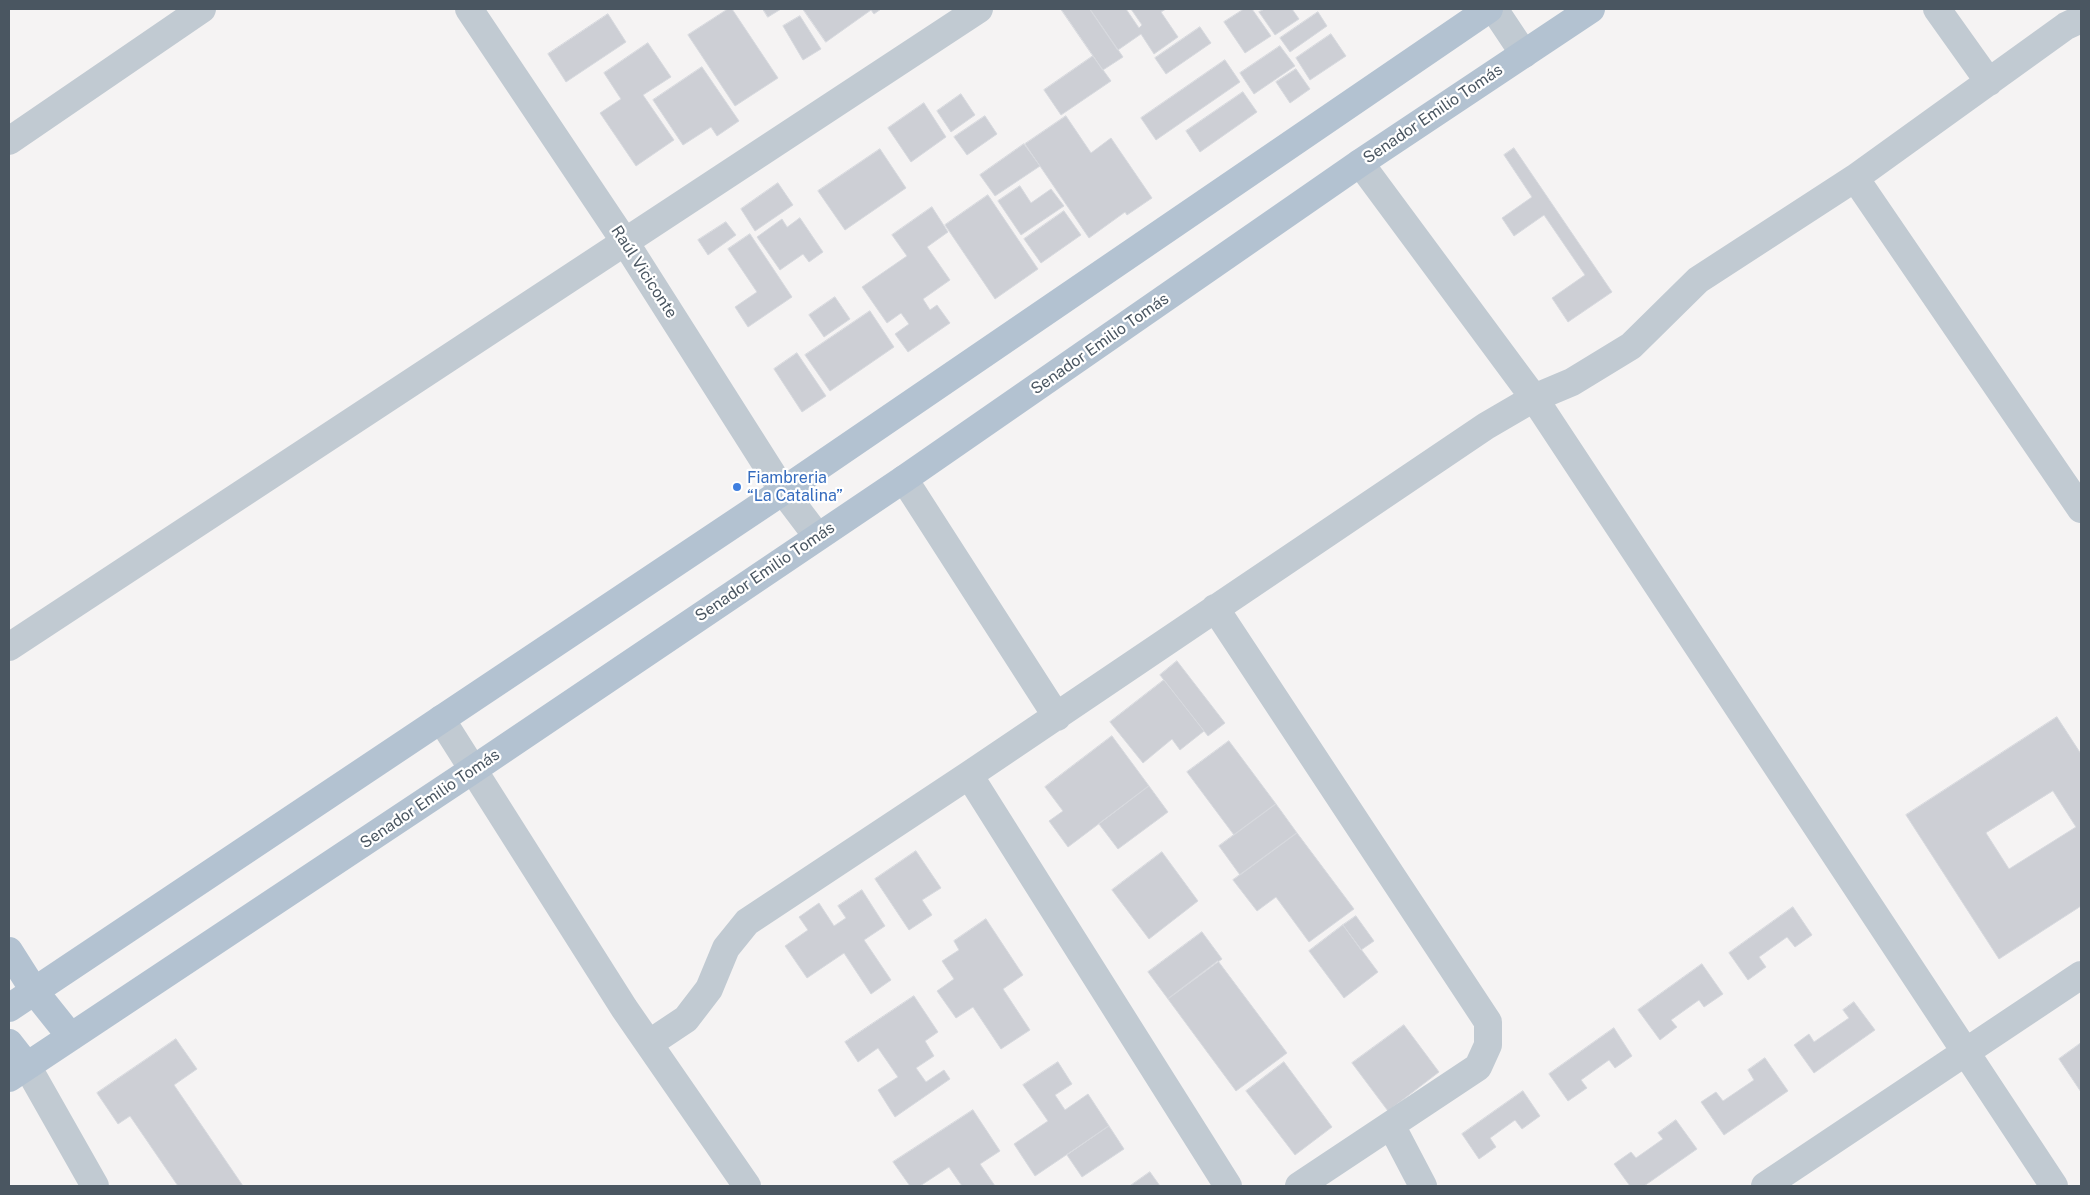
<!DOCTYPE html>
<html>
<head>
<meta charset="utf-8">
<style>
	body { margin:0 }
	#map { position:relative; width:2090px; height:1195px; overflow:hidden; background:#f5f3f3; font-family:"Public Sans",sans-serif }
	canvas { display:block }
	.frame { position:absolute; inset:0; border:10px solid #4a5661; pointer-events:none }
</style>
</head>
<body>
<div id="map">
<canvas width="2090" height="1195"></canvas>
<div class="frame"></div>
</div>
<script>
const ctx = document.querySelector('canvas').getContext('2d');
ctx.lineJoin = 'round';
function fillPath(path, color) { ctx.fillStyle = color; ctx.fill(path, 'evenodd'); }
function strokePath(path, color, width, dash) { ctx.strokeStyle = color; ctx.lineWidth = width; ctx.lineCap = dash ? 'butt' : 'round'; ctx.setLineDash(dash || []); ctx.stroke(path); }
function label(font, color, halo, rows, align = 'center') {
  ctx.font = font + ' "Public Sans",sans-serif'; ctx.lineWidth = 4.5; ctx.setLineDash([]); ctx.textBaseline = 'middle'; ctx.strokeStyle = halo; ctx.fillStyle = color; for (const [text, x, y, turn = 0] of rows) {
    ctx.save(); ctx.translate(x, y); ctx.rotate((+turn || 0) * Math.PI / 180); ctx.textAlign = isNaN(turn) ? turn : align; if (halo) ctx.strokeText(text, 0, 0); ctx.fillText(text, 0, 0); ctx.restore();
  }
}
const building = new Path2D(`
	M 728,9 L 732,9 L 778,78 L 735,106 L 688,35 Z
	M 763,9 L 781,9 L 768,17 Z
	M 803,9 L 881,9 L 874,14 L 871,10 L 826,42 Z
	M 1061,9 L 1090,9 L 1123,57 L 1103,70 Z
	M 1090,9 L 1126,9 L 1139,28 L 1142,25 L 1131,9 L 1166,9 L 1161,12 L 1178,37 L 1154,54 L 1141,34 L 1118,50 Z
	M 1244,9 L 1252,9 L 1271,36 L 1245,53 L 1224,22 Z
	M 1265,9 L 1292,9 L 1299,19 L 1275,35 L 1259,12 Z
	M 1318,12 L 1327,26 L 1290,52 L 1280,38 Z
	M 608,14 L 626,42 L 566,82 L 548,54 Z
	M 800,16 L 821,49 L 803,60 L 783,26 Z
	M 1200,27 L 1211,43 L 1166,74 L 1155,58 Z
	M 1331,34 L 1346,56 L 1310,80 L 1296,58 Z
	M 648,43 L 671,77 L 643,95 L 674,140 L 636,166 L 600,113 L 621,99 L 604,73 Z
	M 1280,46 L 1295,66 L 1254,94 L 1240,73 Z
	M 1093,56 L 1111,81 L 1061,115 L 1044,90 Z
	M 1225,60 L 1240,82 L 1156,140 L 1141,118 Z
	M 702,67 L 739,121 L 717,136 L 711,127 L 683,145 L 653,100 Z
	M 1296,69 L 1310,89 L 1290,103 L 1276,82 Z
	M 1243,92 L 1257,112 L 1200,152 L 1186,131 Z
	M 961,94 L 975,115 L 951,132 L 937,111 Z
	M 924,103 L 946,137 L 911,162 L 888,128 Z
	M 985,116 L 997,134 L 967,155 L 954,137 Z
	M 1066,116 L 1091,153 L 1111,138 L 1152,198 L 1127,215 L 1125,212 L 1089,238 L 1025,144 Z
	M 1024,144 L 1040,166 L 995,196 L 980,175 Z
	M 1514,148 L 1612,292 L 1568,322 L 1552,298 L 1585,275 L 1544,215 L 1514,236 L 1502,218 L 1532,197 L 1504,155 Z
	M 880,149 L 906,188 L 845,230 L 818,191 Z
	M 778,183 L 793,205 L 755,231 L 741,209 Z
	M 1020,186 L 1031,203 L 1051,189 L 1064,206 L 1021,235 L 998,201 Z
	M 988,195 L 1038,269 L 995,299 L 945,225 Z
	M 932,207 L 948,232 L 927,247 L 950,280 L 923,299 L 930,310 L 937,305 L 950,323 L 908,352 L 895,334 L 909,324 L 901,313 L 887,323 L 862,287 L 907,256 L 892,235 Z
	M 1064,211 L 1081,235 L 1041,263 L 1024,239 Z
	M 800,218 L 823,252 L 809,262 L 803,254 L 780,270 L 757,237 L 782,219 L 787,227 Z
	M 726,222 L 736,235 L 708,255 L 698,240 Z
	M 750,234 L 792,297 L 748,327 L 735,307 L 757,292 L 728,249 Z
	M 835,297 L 850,319 L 824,337 L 809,315 Z
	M 870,311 L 894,347 L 830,391 L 805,355 Z
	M 797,353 L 826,396 L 802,412 L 774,369 Z
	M 1177,661 L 1225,723 L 1208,736 L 1160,675 Z
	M 1164,680 L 1204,731 L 1180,750 L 1172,739 L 1143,763 L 1110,722 Z
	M 2057,717 L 2081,754 L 2081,906 L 1999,959 L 1906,815 ZM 2053,791 L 2076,827 L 2009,869 L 1986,833 Z
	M 1112,736 L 1149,786 L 1068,847 L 1049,821 L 1063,811 L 1045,787 Z
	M 1229,741 L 1276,804 L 1234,835 L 1187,772 Z
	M 1149,786 L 1168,812 L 1118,849 L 1099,824 Z
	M 1276,804 L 1297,833 L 1240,875 L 1219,846 Z
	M 1297,833 L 1354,909 L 1309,942 L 1276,897 L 1257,911 L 1233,880 Z
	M 916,851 L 941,888 L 922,900 L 932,915 L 909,930 L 875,879 Z
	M 1162,852 L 1198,901 L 1149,939 L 1112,890 Z
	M 862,890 L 885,926 L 864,940 L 891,980 L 871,994 L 844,953 L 807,978 L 785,946 L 808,930 L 799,917 L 819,903 L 834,926 L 846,918 L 838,906 Z
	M 1793,907 L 1812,935 L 1795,947 L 1787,937 L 1759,957 L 1766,967 L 1748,980 L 1729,953 Z
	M 1356,916 L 1374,941 L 1361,950 L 1343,925 Z
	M 986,919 L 1023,975 L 1003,989 L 1030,1030 L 1001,1049 L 973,1007 L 956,1018 L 937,991 L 954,979 L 942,961 L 959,950 L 954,941 Z
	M 1343,925 L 1378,972 L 1344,998 L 1309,951 Z
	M 1202,932 L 1222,959 L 1168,999 L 1148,972 Z
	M 1218,961 L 1287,1053 L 1236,1091 L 1168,999 Z
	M 1702,964 L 1723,994 L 1704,1007 L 1699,1000 L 1671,1020 L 1677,1027 L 1660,1040 L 1638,1010 Z
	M 914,996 L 938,1032 L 925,1041 L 934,1056 L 916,1068 L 926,1082 L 944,1070 L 950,1079 L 895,1117 L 878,1090 L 898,1077 L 878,1048 L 858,1062 L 845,1042 Z
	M 1854,1002 L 1875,1030 L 1814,1073 L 1794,1045 L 1809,1034 L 1814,1042 L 1849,1018 L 1843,1010 Z
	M 1404,1025 L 1439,1072 L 1388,1111 L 1352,1063 Z
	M 1614,1028 L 1632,1056 L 1615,1068 L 1609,1060 L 1581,1080 L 1587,1088 L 1568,1101 L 1549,1074 Z
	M 176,1039 L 197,1069 L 174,1085 L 243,1186 L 178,1186 L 130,1116 L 118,1124 L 97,1093 Z
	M 2081,1043 L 2081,1092 L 2059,1059 Z
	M 1765,1058 L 1788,1091 L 1724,1135 L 1701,1102 L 1716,1092 L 1723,1101 L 1754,1080 L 1748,1070 Z
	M 1058,1062 L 1072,1084 L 1055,1095 L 1065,1110 L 1088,1094 L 1109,1126 L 1035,1176 L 1014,1144 L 1048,1121 L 1023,1085 Z
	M 1284,1062 L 1332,1127 L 1295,1155 L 1246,1091 Z
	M 1523,1091 L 1540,1116 L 1522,1129 L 1515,1120 L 1490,1138 L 1496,1147 L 1479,1159 L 1462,1134 Z
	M 973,1110 L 1000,1151 L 980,1164 L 995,1186 L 962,1186 L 949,1167 L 920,1186 L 910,1186 L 893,1162 Z
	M 1676,1120 L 1697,1149 L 1644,1186 L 1630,1186 L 1614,1164 L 1631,1152 L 1636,1158 L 1663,1139 L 1658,1133 Z
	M 1109,1126 L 1124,1149 L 1082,1177 L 1067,1155 Z
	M 1150,1172 L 1160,1186 L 1130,1186 Z`);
fillPath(building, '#cdcfd5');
strokePath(building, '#d7d9de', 1);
strokePath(new Path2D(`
	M 469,9 L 625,242 L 783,491 L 817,536
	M 1494,9 L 1524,54
	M 1937,9 L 1989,82
	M 9,141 L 202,9
	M 1360,163 L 1534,398 L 2054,1186
	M 1855,178 L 2081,509
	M 904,479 L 1057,717
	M 1215,608 L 1488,1022 L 1488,1045 L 1478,1067 L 1299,1186
	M 9,647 L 979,9
	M 441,719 L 624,1008 L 747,1186
	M 969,775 L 1228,1186
	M 650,1043 L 686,1019 L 709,989 L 726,948 L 747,922 L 969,775 L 1486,426 L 1534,398 L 1572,382 L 1631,346 L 1698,280 L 1855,178 L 2066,26 L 2081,19
	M 27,1066 L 95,1186
	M 1391,1125 L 1423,1186
	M 1765,1186 L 2081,975`), '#c1cad2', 28);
strokePath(new Path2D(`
	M 9,951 L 35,992 L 71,1037
	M 9,1008 L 783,491 L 1489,9
	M 9,1043 L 27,1066
	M 9,1078 L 474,769 L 904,479 L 1360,163 L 1591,9`), '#b3c2d1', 28);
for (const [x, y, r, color] of [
	[737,487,5,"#3f7fe0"]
]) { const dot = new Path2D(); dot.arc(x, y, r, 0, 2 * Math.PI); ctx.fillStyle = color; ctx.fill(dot); strokePath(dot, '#fff', 2); }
label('16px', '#4a5661', '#fff', [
	["Senador Emilio Tomás",1433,114,-34],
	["Raúl Viciconte",644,272,57],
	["Senador Emilio Tomás",1100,344,-35],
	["Senador Emilio Tomás",765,572,-34],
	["Senador Emilio Tomás",430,799,-34]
]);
label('16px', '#366cbe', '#fff', [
	["Fiambreria",747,478],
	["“La Catalina”",747,496]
], 'left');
</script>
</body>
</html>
